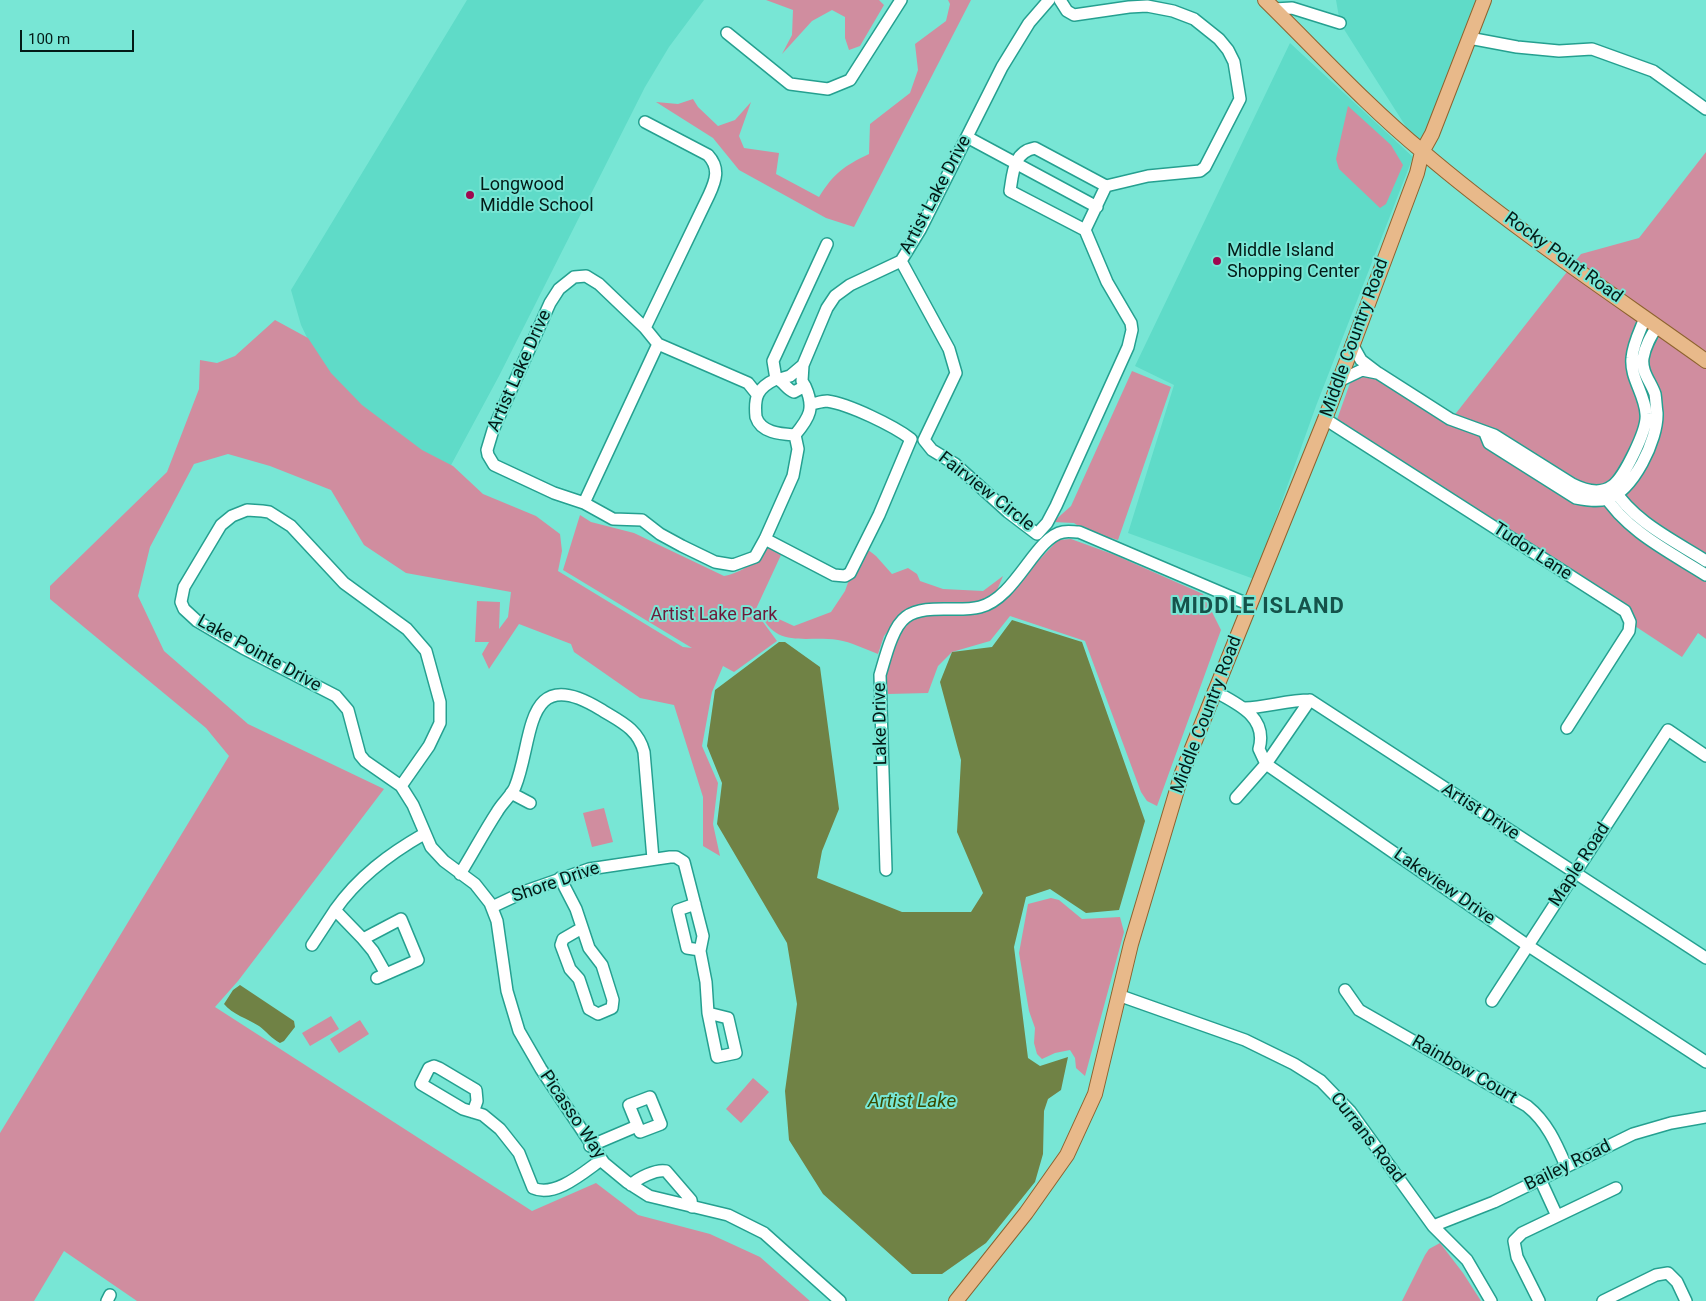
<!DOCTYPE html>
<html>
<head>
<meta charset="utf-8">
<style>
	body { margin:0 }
	#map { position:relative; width:1706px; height:1301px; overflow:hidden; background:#78e6d5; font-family:Roboto,sans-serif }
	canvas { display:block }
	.scale { position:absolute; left:20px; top:30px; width:114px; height:22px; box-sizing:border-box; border:2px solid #031b17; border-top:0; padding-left:6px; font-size:15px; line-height:18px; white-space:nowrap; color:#031b17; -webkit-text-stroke:4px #78e6d5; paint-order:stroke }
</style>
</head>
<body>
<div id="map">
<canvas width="1706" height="1301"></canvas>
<div class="scale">100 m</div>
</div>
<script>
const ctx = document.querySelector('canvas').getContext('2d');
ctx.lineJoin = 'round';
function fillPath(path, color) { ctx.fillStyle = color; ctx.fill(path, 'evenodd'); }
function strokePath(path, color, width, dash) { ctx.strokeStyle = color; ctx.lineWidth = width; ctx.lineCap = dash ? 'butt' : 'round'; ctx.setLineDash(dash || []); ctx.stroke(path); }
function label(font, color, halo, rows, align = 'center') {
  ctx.font = font + ' Roboto,sans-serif'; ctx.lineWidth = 4; ctx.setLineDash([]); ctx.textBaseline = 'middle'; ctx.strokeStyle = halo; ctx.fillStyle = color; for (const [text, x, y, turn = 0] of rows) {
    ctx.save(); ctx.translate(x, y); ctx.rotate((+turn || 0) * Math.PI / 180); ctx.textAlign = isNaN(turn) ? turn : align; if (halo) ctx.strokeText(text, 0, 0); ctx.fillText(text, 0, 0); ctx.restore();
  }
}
fillPath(new Path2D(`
	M 467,0 L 704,0 L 669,47 L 645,87 L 499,376 L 436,493 L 421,505 L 313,350 L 301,325 L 291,290 Z
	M 1336,0 L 1479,0 L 1422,152 L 1340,23 Z
	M 1290,43 L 1413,157 L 1316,406 L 1254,579 L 1128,533 L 1174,385 L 1135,366 Z`), '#5fdbc8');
fillPath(new Path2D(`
	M 766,0 L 879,0 L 884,5 L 860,46 L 849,50 L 845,38 L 845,17 L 832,10 L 812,21 L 782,54 L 792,35 L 793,10 Z
	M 948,0 L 971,0 L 854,227 L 826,218 L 739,170 L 713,138 L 656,102 L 678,104 L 693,99 L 698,107 L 718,126 L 735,120 L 751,102 L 739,136 L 744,148 L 779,153 L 776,174 L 819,197 C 834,173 844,166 869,154 L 870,124 L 910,93 L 918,70 L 915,44 L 946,21 L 950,4 Z
	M 1348,106 L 1391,145 L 1403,165 L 1386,204 L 1380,208 L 1339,169 L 1336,159 Z
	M 1706,152 L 1706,639 L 1698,633 L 1682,657 L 1334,428 L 1360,355 L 1453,417 L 1581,254 L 1639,238 Z
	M 275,320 L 308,338 L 331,373 L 362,405 L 422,450 L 453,466 L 483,494 L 536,516 L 560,534 L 562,551 L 558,571 L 683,647 L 692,648 L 563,570 L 580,515 L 591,522 L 634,533 L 724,576 C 745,572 753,562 766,545 L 781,555 L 755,611 L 777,641 L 734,672 L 723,666 L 712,692 L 702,746 L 718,783 L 713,824 L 720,856 L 703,846 L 703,797 L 674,705 L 640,698 L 574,652 L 571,644 L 519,624 L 489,669 L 482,654 L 489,642 L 475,642 L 477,601 L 500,602 L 499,629 L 508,617 L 511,592 L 406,573 L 364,545 L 331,490 L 270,466 L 228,454 L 194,464 L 150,547 L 138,596 L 164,651 L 248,724 L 384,789 L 238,981 L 215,1007 L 532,1211 L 596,1183 L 638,1215 L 710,1234 L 760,1257 L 810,1301 L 137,1301 L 64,1251 L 34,1301 L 0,1301 L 0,1133 L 229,756 L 206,728 L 50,599 L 50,586 L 167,472 L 199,389 L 200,360 L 217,363 L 235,356 Z
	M 1132,371 L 1171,387 L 1118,540 L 1086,531 L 1074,523 L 1053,522 L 1071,506 Z
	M 1071,539 L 1115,555 L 1203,594 L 1221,630 L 1157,806 L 1147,801 L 1141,792 L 1085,641 L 1010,616 L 990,641 L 952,652 L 938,666 L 928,693 L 888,694 L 885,670 L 902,630 L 917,615 L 955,616 L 1005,596 L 1058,540 Z
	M 867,549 L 876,556 L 892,574 L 908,568 L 917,574 L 920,581 L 943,589 L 983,591 L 1003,576 L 995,595 L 977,603 L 922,604 L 904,612 L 884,636 L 878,654 C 865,649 851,642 838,640 C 804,635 775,650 759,610 L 794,626 L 831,612 L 845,591 L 850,577 Z
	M 604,808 L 613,842 L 592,847 L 583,813 Z
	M 1051,898 L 1059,900 L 1082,919 L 1120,917 L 1124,932 L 1085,1076 L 1076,1068 L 1075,1058 L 1070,1050 L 1055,1053 L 1042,1059 L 1037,1054 L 1034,1043 L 1035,1028 L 1029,1011 L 1019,953 L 1028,904 Z
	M 331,1016 L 339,1029 L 310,1046 L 302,1033 Z
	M 360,1020 L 369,1034 L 339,1053 L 330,1039 Z
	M 753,1078 L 769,1092 L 741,1123 L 726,1109 Z
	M 1440,1243 L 1463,1273 L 1481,1301 L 1402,1301 L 1425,1255 L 1429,1249 Z`), '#d08d9f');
fillPath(new Path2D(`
	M 1012,620 L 1082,642 L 1145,821 L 1119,910 L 1086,913 L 1050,889 L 1026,897 L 1014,947 L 1028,1058 L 1040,1066 L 1068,1057 L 1061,1090 L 1048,1099 L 1044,1111 L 1043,1154 L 1035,1182 L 986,1243 L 942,1274 L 912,1274 L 823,1194 L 789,1140 L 785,1091 L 797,1004 L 787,943 L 717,824 L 722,783 L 707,746 L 715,690 L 779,642 L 785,642 L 820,667 L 839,809 L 822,851 L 817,878 L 902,912 L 971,912 L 983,893 L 957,832 L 961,760 L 940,682 L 952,652 L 992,647 Z
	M 240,985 L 294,1021 L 295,1027 L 284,1041 L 280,1043 C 272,1039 266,1031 259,1026 C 248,1019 232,1014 224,1004 L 233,990 Z`), '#708245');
const minor = new Path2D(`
	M 1274,9 L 1292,8 L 1340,23
	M 727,33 L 790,84 L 828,89 L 850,80 L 901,0
	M 1469,38 L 1517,47 L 1559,51 L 1592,49 L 1653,71 L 1706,109
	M 645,122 L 708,155 C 720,168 716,180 709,195 L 645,328
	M 967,137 L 1097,207
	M 1085,230 L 1106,186
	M 901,261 L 949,349 L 956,373 L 924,440 L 932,450 L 955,464 L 1008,512 L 1037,534 L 1047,523 L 1056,506 L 1128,347 L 1132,330 L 1131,323 L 1107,282 L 1085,230 L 1010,191 C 1013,173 1013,152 1035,148 L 1106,186 L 1148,176 L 1200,171 L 1205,167 L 1240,99 L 1234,62 L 1228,50 L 1219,39 L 1194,19 L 1173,11 L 1147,6 L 1129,7 L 1074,15 L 1067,11 L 1060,0
	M 1352,344 L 1361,360 L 1378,373 L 1450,419 L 1494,435 L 1572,484 C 1584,490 1600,495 1612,486 C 1624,478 1648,429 1646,414 C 1645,394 1630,378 1632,358 C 1633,344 1640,331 1645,318
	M 803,365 L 827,308 L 835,296 L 850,285 L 901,261 L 920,230 L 1002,67 L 1029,23 L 1049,0
	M 776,379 C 783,380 786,389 794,392 L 805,386 C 815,408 810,417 795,435 C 781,434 761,433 756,417 C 754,397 757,388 776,379 Z
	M 776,379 L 773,361 L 827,244
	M 780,379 L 790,376 L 803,365 L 802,381 L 805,386
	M 1339,381 L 1362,370 L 1377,373
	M 756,393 L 748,383 L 658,344 L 645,328 L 599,284 L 586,276 L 574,277 L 559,289 L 550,303 L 493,430 L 487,450 L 488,455 L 494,465 L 554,493 L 584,503 L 613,519 L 642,520 L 660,534 L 682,546 L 715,562 L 733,565 L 755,557 L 765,539 L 793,476 L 798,449 L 795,435
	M 1325,419 L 1625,611 L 1630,622 L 1629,631 L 1567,728
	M 1485,433 L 1489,443 L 1576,498 C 1586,500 1597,502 1607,499 C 1633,491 1658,440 1657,413 C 1656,407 1656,400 1655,394 C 1651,382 1641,372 1643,358 C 1645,346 1651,336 1657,326
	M 1613,488 C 1634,522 1673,540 1706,561
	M 1603,493 C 1626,531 1670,552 1706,575
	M 584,503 L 658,344
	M 765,539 L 834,575 L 845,576 L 850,573 L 879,515 L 911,439 C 894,426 849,404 827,401 C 822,401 817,403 812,404
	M 1214,691 C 1238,704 1268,717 1259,749 L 1266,764 L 1527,945 L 1706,1062
	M 1245,708 C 1267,707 1288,700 1310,700 L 1706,958
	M 401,786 L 429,746 L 440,723 L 440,702 L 426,651 L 407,629 L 344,583 L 291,526 L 269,512 L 262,511 L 247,510 L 232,516 L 221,525 L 184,587 L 181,602 L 184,609 L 197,621 L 243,648 L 336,696 L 348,710 L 360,755 L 365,761 L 401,786 L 413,805 L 431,847 L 444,861 L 475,884 L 490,903 L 497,921 L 507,991 L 519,1031 L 541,1069 L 604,1163 L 627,1182 L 649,1196 L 728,1215 L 764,1233 L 840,1301
	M 511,793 L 530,803
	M 1236,798 L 1266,764 L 1310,700
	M 886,870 L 880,675 C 885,659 892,627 906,617 C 925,603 958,613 980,607 C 1016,598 1035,537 1063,532 C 1068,531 1074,532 1079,532 L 1250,605
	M 460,874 C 473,853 484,832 497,812 C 502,803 511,796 515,787 C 534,741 523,662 600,709 C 619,721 638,728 644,752 L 653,859
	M 560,878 L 576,909 L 589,948 L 602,965 L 613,1000 L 612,1008 L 598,1014 L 589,1009 L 579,979 L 570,969 L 561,945 L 563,939 L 582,928
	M 695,904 L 678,910 L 687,948 L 700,950
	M 492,907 L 526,891 L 589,869 L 670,857 L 676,857 L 684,862 L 703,936 L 700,951 L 706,982 L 708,1013 L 709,1018 L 717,1057 L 736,1053 L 728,1018 L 708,1013
	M 363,939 L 373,951 L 386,974
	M 312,945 L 335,910
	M 377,978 L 418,960 L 401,919 L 363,939 L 335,910 C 358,877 389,854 424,834
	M 1345,990 L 1359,1010 L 1527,1106 C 1547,1122 1556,1143 1566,1166
	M 1118,995 L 1245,1040 L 1294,1064 L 1321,1081 L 1350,1111 L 1433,1226 L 1467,1260 L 1491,1301
	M 1492,1001 L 1668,730 L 1706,756
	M 650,1097 L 661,1124 L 640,1132 L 629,1105 Z
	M 473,1112 L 477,1101 L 476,1090 L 439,1068 L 434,1066 L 429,1068 L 421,1084 L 463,1109 L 483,1115 L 500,1129 L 519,1153 L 533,1188 C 555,1198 584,1172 601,1160
	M 590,1146 L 637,1126
	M 1540,1179 L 1557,1216
	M 631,1185 C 638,1178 656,1169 666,1171 L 691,1200 L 692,1207
	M 1433,1226 L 1494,1202 L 1633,1134 L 1671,1123 L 1706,1117
	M 107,1301 L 110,1295
	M 1539,1301 L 1517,1257 L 1514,1241 L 1522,1233 L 1616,1188
	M 1603,1301 L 1656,1275 L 1668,1273 L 1677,1282 L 1686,1301`);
const major = new Path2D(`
	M 1265,0 C 1317,51 1367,106 1423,152 C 1512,228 1611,293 1706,361
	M 956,1301 L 1026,1213 L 1067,1155 L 1095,1094 L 1131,944 L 1182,773 L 1325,419 L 1417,173 L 1422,152 L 1432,134 L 1484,0`);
strokePath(minor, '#25a090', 14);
strokePath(major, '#8d632f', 16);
strokePath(minor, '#fff', 11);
strokePath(major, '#e8b98a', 14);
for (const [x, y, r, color] of [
	[470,195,5,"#9f084f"],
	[1217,261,5,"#9f084f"]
]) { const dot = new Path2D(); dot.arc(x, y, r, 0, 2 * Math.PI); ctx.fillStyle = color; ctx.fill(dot); strokePath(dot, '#78e6d5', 2); }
label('18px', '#031b17', '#78e6d5', [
	["Longwood",480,185],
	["Middle School",480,206],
	["Middle Island",1227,251],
	["Shopping Center",1227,272]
], 'left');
label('18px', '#031b17', '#78e6d5', [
	["Artist Lake Drive",936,195,-62],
	["Rocky Point Road",1563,258,36],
	["Middle Country Road",1355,338,-70],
	["Artist Lake Drive",520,371,-66],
	["Fairview Circle",986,492,38],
	["Tudor Lane",1532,552,33],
	["Lake Pointe Drive",259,654,29],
	["Middle Country Road",1207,715,-69],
	["Lake Drive",881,724,-91],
	["Artist Drive",1480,812,33],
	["Maple Road",1580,865,-57],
	["Shore Drive",556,883,-19],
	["Lakeview Drive",1444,887,35],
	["Rainbow Court",1464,1070,30],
	["Picasso Way",572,1115,56],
	["Currans Road",1367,1138,52],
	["Bailey Road",1568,1166,-26]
]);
label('18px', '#6d1b3a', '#78e6d5', [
	["Artist Lake Park",714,615]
]);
label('italic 19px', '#3a4a00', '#78e6d5', [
	["Artist Lake",912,1102]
]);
ctx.letterSpacing = '1px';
label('bold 22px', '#15534b', '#78e6d5', [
	["MIDDLE ISLAND",1258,607]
]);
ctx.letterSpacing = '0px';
</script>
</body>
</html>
